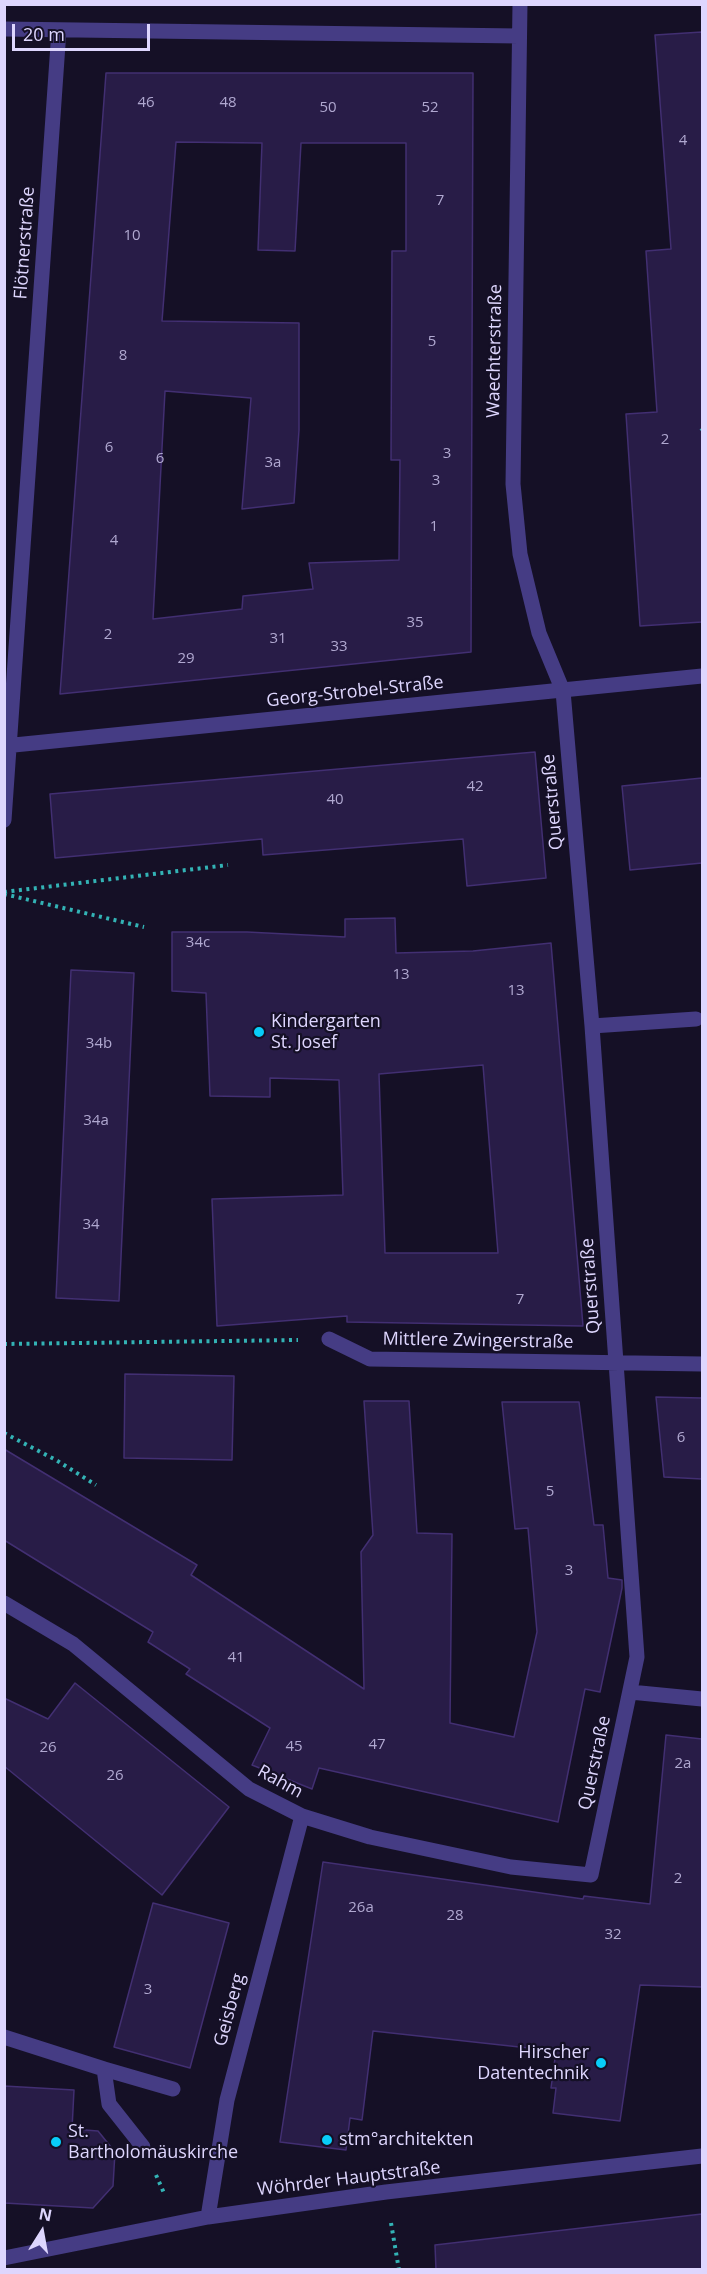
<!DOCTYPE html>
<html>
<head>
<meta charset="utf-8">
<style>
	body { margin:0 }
	#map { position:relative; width:707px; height:2274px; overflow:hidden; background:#151026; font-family:"Open Sans",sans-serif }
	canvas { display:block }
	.frame { position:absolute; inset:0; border:6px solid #ded6fe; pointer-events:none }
	.north { position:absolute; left:12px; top:2202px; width:60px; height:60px; -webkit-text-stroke:4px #151026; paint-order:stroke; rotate:11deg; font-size:16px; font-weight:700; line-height:24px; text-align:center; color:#ded6fe }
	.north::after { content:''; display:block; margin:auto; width:21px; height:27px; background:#ded6fe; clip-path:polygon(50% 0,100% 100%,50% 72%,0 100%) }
	.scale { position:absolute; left:12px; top:24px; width:138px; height:27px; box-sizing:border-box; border:3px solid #ded6fe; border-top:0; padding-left:8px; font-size:18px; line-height:21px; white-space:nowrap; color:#ded6fe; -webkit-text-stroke:4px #151026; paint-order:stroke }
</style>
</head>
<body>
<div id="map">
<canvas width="707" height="2274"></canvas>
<div class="frame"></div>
<div class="north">N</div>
<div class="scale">20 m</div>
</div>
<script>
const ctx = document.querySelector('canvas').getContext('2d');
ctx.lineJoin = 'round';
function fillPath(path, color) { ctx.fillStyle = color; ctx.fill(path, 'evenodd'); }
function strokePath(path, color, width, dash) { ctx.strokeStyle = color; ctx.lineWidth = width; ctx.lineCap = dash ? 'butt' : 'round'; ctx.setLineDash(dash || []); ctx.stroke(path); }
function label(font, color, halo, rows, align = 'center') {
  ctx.font = font + ' "Open Sans",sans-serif'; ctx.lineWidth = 4.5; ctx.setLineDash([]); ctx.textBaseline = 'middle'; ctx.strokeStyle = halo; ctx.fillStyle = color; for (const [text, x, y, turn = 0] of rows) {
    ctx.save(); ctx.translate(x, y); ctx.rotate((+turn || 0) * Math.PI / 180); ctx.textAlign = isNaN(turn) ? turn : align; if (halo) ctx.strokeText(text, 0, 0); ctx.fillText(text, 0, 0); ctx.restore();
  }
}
const building = new Path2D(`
	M 702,32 L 702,622 L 640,626 L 626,414 L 657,412 L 646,251 L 671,249 L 655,35 Z
	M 106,73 L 473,73 L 471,652 L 60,694 ZM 176,142 L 262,143 L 258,250 L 295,251 L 301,143 L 406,143 L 406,251 L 392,251 L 391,460 L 400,460 L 399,560 L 309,563 L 313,589 L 243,596 L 242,609 L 153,619 L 165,391 L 251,398 L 242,509 L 294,503 L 299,430 L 299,323 L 162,321 Z
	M 535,752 L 546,878 L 467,886 L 463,839 L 263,855 L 262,839 L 55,858 L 50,794 Z
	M 702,778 L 702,863 L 630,870 L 622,786 Z
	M 395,918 L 396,953 L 473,951 L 551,943 L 583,1326 L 347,1322 L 347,1316 L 217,1326 L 212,1199 L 343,1195 L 339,1080 L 270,1078 L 270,1097 L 210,1096 L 206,993 L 172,991 L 172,932 L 247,932 L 345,937 L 345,919 ZM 483,1065 L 498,1253 L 385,1253 L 379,1074 Z
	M 71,970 L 134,973 L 119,1301 L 56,1298 Z
	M 125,1374 L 234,1376 L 232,1460 L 124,1458 Z
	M 656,1397 L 702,1398 L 702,1479 L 664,1477 Z
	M 364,1401 L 409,1401 L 417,1533 L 452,1534 L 450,1723 L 514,1737 L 537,1632 L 528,1528 L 515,1529 L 502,1402 L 579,1402 L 594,1525 L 603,1525 L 608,1578 L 622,1580 L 622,1588 L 600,1692 L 585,1689 L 558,1822 L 319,1768 L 312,1789 L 252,1765 L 270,1728 L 186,1674 L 190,1669 L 148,1642 L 153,1632 L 4,1540 L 4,1449 L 197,1565 L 191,1575 L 364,1689 L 361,1552 L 373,1535 Z
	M 75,1683 L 229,1807 L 162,1895 L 4,1766 L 4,1698 L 48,1719 Z
	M 666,1735 L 702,1739 L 702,1987 L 640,1985 L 620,2121 L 553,2113 L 556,2088 L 551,2088 L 556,2051 L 373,2031 L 362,2120 L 350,2118 L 346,2150 L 280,2142 L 323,1862 L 583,1899 L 584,1896 L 650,1904 Z
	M 153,1903 L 229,1923 L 190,2068 L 114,2047 Z
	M 4,2086 L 74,2090 L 72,2129 L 98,2131 L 115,2152 L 113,2186 L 93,2208 L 4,2203 Z
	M 702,2214 L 702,2270 L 436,2270 L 435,2245 Z`);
fillPath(building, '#281c47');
strokePath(building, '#422f72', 1.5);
strokePath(new Path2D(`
	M 701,431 L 702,430
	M 4,892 L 228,865
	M 4,894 L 144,927
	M 4,1344 L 298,1340
	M 4,1433 L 56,1460 L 96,1485
	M 156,2175 L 164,2193
	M 391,2223 L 399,2270`), '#33b3b5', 4, [3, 4.5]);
strokePath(new Path2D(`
	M 4,29 L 519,36
	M 4,746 L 702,676
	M 4,820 L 59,30
	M 592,1026 L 696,1019
	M 329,1339 L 370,1359 L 702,1364
	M 4,1603 L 73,1644 L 249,1789 L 302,1816 L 370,1837 L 511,1867 L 591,1875 L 637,1657 L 592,1026 L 563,691 L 539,633 L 520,554 L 513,484 L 520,4
	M 630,1692 L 702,1699
	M 4,2037 L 104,2069 L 109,2104 L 143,2147
	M 104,2069 L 173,2089
	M 208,2217 L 227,2100 L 302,1816
	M 4,2258 L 208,2217 L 386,2192 L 702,2156`), '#453c84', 15);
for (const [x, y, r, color] of [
	[259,1032,6,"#08cdf8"],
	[601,2063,6,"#08cdf8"],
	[327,2140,6,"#08cdf8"],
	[56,2142,6,"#08cdf8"]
]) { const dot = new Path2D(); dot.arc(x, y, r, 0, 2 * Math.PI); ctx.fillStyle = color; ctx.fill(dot); strokePath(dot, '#151026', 2); }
label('15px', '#b0a8d0', null, [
	["46",146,103],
	["48",228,103],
	["50",328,108],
	["52",430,108],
	["4",683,141],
	["7",440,201],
	["10",132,236],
	["5",432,342],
	["8",123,356],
	["2",665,440],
	["6",109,448],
	["3",447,454],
	["6",160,459],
	["3a",273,463],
	["3",436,481],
	["1",434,527],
	["4",114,541],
	["35",415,623],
	["2",108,635],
	["31",278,639],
	["33",339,647],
	["29",186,659],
	["42",475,787],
	["40",335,800],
	["34c",198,943],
	["13",401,975],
	["13",516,991],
	["34b",99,1044],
	["34a",96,1121],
	["34",91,1225],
	["7",520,1300],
	["6",681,1438],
	["5",550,1492],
	["3",569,1571],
	["41",236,1658],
	["47",377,1745],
	["45",294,1747],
	["26",48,1748],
	["2a",683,1764],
	["26",115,1776],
	["2",678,1879],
	["26a",361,1908],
	["28",455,1916],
	["32",613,1935],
	["3",148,1990]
]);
label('18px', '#ded6fe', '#151026', [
	["Flötnerstraße",25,243,-86],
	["Waechterstraße",495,351,-89],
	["Georg-Strobel-Straße",355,692,-6],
	["Querstraße",553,802,-95],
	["Querstraße",591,1286,-94],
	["Mittlere Zwingerstraße",478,1341,1],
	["Querstraße",595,1763,-78],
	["Rahm",280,1782,29],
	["Geisberg",230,2010,-75],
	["Wöhrder Hauptstraße",349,2179,-7]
]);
label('18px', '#ded6fe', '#151026', [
	["Kindergarten",271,1022],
	["St. Josef",271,1043],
	["Hirscher",589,2053,"right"],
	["Datentechnik",589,2074,"right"],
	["St.",68,2132],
	["Bartholomäuskirche",68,2153],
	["stm°architekten",339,2140]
], 'left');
</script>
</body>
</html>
